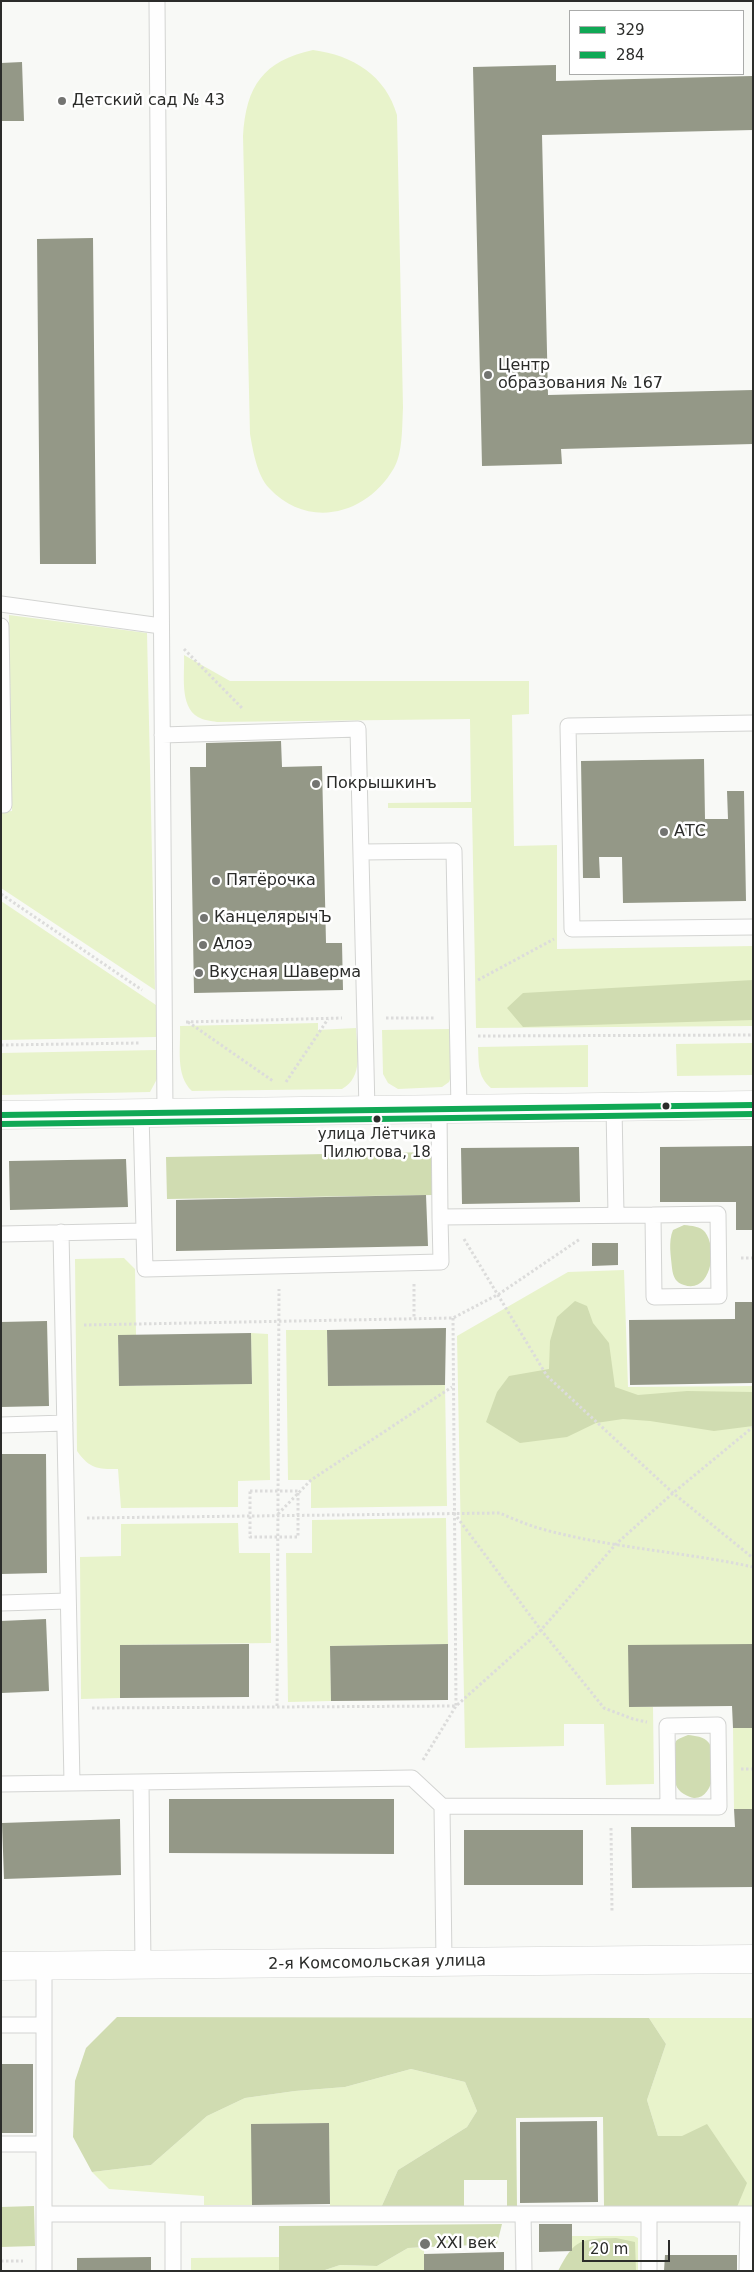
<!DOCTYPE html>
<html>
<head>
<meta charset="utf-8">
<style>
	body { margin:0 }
	#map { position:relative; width:754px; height:2272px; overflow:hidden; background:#f8f9f6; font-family:"DejaVu Sans",sans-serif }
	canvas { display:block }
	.frame { position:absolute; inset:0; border:2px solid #2b2c2a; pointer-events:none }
	.legend { position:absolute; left:569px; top:10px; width:175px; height:65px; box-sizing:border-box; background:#fff; border:1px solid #aaabaa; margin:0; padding:6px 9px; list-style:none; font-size:15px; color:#2b2c2a }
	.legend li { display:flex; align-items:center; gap:10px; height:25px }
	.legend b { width:25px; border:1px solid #aaabaa }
	.scale { position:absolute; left:582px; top:2240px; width:88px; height:22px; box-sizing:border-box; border:2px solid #2b2c2a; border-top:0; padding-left:6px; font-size:15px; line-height:18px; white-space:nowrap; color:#2b2c2a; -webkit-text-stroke:4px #fff; paint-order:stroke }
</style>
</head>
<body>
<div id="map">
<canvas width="754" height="2272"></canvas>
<div class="frame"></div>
<ul class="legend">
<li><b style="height:6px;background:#10a855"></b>329</li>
<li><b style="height:6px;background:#10a855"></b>284</li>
</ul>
<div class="scale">20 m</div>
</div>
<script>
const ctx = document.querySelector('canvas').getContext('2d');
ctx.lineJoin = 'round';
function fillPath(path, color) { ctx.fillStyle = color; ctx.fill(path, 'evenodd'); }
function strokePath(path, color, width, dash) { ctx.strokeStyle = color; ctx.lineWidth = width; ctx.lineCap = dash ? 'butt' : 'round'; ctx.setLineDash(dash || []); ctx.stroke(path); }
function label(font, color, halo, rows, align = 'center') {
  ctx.font = font + ' "DejaVu Sans",sans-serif'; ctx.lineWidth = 5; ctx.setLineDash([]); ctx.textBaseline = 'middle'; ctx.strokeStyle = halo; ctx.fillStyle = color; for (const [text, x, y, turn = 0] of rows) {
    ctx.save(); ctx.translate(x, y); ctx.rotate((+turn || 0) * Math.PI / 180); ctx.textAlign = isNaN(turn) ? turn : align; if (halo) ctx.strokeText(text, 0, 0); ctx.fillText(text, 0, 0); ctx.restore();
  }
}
fillPath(new Path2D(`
	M 313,50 C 353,55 386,76 397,115 L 403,408 C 402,425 403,453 394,468 C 367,515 308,530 269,488 C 257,475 253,451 250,434 L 243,136 C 246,86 263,61 313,50 Z
	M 9,615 L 147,633 L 155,990 L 1,888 L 1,812 L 12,811 Z
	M 184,655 L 230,681 L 529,681 L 529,714 L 512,715 L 514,846 L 557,845 L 557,949 L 753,946 L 753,1026 L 476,1028 L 472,808 L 388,808 L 388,803 L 471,802 L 470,719 L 217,722 C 211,721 203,720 198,717 C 179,706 185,674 184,655 Z
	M 1,901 L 156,1005 L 156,1037 L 1,1040 Z
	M 318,1023 L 318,1030 L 356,1028 C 357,1049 364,1077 342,1089 L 192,1091 C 175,1075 181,1048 180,1026 Z
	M 451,1029 L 452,1074 L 449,1082 L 442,1087 L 398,1089 L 388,1083 L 383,1074 L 382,1030 Z
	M 753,1043 L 753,1075 L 677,1076 L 676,1044 Z
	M 588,1045 L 588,1087 L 491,1088 C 477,1076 479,1063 478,1047 Z
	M 157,1050 L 157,1079 L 150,1092 L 1,1095 L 1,1053 Z
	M 124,1258 L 135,1269 L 136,1335 L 118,1335 L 119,1386 L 252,1384 L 251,1333 L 268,1334 L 270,1480 L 238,1481 L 238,1507 L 121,1508 L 118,1469 C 97,1469 90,1469 77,1451 L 75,1259 Z
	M 624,1270 L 628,1387 L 753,1386 L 753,1644 L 629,1707 L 653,1707 L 654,1784 L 606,1785 L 604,1724 L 564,1724 L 564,1746 L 465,1748 L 457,1336 L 568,1272 Z
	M 286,1330 L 327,1330 L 328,1386 L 445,1385 L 447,1506 L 311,1508 L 311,1480 L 288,1480 Z
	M 446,1518 L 448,1644 L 330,1646 L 331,1701 L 288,1702 L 286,1553 L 312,1553 L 312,1520 Z
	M 238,1523 L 239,1553 L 270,1553 L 271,1643 L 120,1645 L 120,1698 L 81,1699 L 80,1557 L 121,1556 L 121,1524 Z
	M 733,1728 L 753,1728 L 753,1809 L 734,1809 Z
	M 649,2018 L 753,2018 L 753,2207 L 737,2207 L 682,2136 L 658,2136 L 647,2100 L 666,2044 Z
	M 411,2069 L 465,2082 L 477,2111 L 467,2127 L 398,2170 L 380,2210 L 330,2209 L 329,2123 L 252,2124 L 252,2205 L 204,2205 L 204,2196 L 109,2189 L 92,2172 L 151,2165 L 207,2116 L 245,2098 L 295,2091 L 345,2087 Z
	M 572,2236 L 634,2236 L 638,2238 L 638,2271 L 572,2271 Z
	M 408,2248 L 424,2248 L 424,2271 L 322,2271 L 340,2265 L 377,2266 Z
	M 279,2257 L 279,2271 L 191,2271 L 191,2258 Z`), '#e8f3cb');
fillPath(new Path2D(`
	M 753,980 L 753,1020 L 523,1027 L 507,1008 L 523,993 Z
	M 433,1152 L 433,1195 L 167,1199 L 166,1157 Z
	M 684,1225 C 692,1226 700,1226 705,1232 C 718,1249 711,1294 684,1285 C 676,1283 673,1277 672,1268 C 671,1256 668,1242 673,1230 Z
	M 575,1301 L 587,1306 L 593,1323 L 609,1343 L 615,1387 L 638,1395 L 687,1391 L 753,1392 L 753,1426 L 714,1431 L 650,1421 L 623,1419 L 596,1423 L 567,1437 L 520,1443 L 486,1422 L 497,1392 L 509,1376 L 549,1369 L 550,1341 L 557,1317 Z
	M 688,1735 C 695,1736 704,1736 709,1743 C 718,1755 716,1799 694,1798 C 688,1797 678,1792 676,1785 C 673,1778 671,1745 677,1740 C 680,1738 685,1736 688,1735 Z
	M 117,2017 L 649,2018 L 666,2044 L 647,2100 L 658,2136 L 682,2136 L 707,2124 L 747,2183 L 737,2207 L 604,2206 L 603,2117 L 516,2118 L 517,2207 L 507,2206 L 507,2180 L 464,2180 L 464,2208 L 380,2210 L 398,2170 L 467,2127 L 477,2111 L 465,2082 L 411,2069 L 345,2087 L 295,2091 L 245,2098 L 207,2116 L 151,2165 L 92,2172 L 73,2137 L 75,2081 L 86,2048 Z
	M 34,2206 L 35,2246 L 1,2247 L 1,2207 Z
	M 502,2224 L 497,2244 L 408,2248 L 377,2266 L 340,2265 L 322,2271 L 279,2271 L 279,2226 Z
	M 616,2238 L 635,2242 L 636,2271 L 558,2271 C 575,2238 581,2239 616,2238 Z`), '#d0dcb1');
fillPath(new Path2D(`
	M 22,62 L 24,121 L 1,121 L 1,63 Z
	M 556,65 L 556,81 L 752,76 L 753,130 L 542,135 L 548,395 L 753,390 L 753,444 L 561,449 L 562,464 L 482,466 L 473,67 Z
	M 93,238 L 96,564 L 40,564 L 37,239 Z
	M 281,741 L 282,767 L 322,766 L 326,943 L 342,943 L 343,990 L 194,993 L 190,767 L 206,767 L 206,743 Z
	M 704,759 L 705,819 L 728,819 L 727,791 L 744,791 L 746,901 L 623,903 L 622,857 L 599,857 L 600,878 L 583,878 L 581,761 Z
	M 753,1146 L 753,1230 L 736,1230 L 736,1202 L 660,1202 L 660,1147 Z
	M 579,1147 L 580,1202 L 462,1204 L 461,1148 Z
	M 126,1159 L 128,1207 L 10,1210 L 9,1161 Z
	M 426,1195 L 428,1246 L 176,1251 L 176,1200 Z
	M 592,1243 L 618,1243 L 618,1265 L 592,1266 Z
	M 735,1302 L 753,1302 L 753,1383 L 630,1385 L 629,1320 L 735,1319 Z
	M 47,1321 L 49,1406 L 1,1407 L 1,1322 Z
	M 446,1328 L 445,1385 L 328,1386 L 327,1330 Z
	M 251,1333 L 252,1384 L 119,1386 L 118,1335 Z
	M 1,1454 L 46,1454 L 47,1573 L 1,1574 Z
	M 46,1619 L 49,1691 L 1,1693 L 1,1621 Z
	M 249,1644 L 249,1697 L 120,1698 L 120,1645 Z
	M 448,1644 L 448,1700 L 331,1701 L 330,1646 Z
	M 753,1644 L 753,1728 L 733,1728 L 732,1706 L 629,1707 L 628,1645 Z
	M 169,1799 L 394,1799 L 394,1854 L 169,1853 Z
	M 734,1809 L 753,1809 L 753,1887 L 632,1888 L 631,1827 L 735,1827 Z
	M 120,1819 L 121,1875 L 4,1879 L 2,1823 Z
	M 464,1830 L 583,1830 L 583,1885 L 464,1885 Z
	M 1,2064 L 33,2064 L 33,2133 L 1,2133 Z
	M 597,2121 L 598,2202 L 520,2203 L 520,2122 Z
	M 329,2123 L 330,2204 L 252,2205 L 251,2124 Z
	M 539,2224 L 572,2224 L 572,2251 L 539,2252 Z
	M 504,2252 L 504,2271 L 424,2271 L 424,2254 Z
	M 665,2255 L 737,2255 L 737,2271 L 664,2271 Z
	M 151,2257 L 151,2271 L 77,2271 L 77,2258 Z`), '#949887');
const lane = new Path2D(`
	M 157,1 L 165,1113
	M 1,604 L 161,626
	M 1,626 L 4,805 L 1,805
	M 753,723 L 568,726 L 572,929 L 753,927
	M 162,735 L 358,729 L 367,1110
	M 362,852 L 454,851 L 459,1109
	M 614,1107 L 616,1215
	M 439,1109 L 440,1217 L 653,1215 L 654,1297 L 719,1296 L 718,1214 L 653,1215
	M 141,1113 L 145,1269 L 441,1262 L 440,1217
	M 61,1232 L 72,1783
	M 1,1234 L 144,1231
	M 1,1425 L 65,1423
	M 1,1603 L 68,1601
	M 141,1782 L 143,1965
	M 1,1784 L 412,1778 L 442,1806 L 444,1962
	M 442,1806 L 719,1807 L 718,1725 L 667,1726 L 668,1806
	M 1,2025 L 43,2025
	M 1,2144 L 43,2144
	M 44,2214 L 753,2214
	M 173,2214 L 173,2271
	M 523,2214 L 524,2271
	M 44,2271 L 44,1966
	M 649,2271 L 649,2214
	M 747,2271 L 748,2214`);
const street = new Path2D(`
	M 1,1115 L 753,1105
	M 1,1966 L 753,1959`);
strokePath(lane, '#d3d4d2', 17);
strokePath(street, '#d3d4d2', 29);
strokePath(new Path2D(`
	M 184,649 L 243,709
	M 1,894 L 142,990
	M 478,980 L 554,939
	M 386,1018 L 435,1018
	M 186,1022 L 342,1018
	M 188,1022 L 273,1081
	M 478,1036 L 753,1035
	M 1,1045 L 141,1043
	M 286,1082 L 328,1019
	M 464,1239 L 547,1376 L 673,1493 L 753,1558
	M 741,1258 L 753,1258
	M 414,1284 L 414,1319
	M 453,1318 L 456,1706
	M 84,1325 L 453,1318 L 499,1294 L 580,1239
	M 250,1491 L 298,1491 L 298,1537 L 250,1537 Z
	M 454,1513 L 541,1630 L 604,1708 L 633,1719 L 647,1722
	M 278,1514 L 311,1480 L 452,1387
	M 87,1518 L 500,1513 C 511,1518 523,1523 535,1527 C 606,1548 681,1551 753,1567
	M 277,1706 L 279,1289
	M 92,1708 L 455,1706
	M 423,1760 L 456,1706 L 541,1630 L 616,1544 L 673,1493 L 753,1427
	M 741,1769 L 753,1769
	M 611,1828 L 612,1912
	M 1,2261 L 23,2261`), '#dcdcdb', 3, [2.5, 2.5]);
strokePath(lane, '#fefefe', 15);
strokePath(street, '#fefefe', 28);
strokePath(new Path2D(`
	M 1,1115 L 753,1105`), '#10a855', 6);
strokePath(new Path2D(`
	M 1,1124 L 753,1114`), '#10a855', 6);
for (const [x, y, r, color] of [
	[62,101,5,"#737471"],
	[488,375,5,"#737471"],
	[316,784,5,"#737471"],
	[664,832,5,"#737471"],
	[216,881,5,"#737471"],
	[204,918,5,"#737471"],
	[203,945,5,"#737471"],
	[199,973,5,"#737471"],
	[666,1106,4.5,"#2b2c2a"],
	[377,1119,4.5,"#2b2c2a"],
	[425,2244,6,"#737471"]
]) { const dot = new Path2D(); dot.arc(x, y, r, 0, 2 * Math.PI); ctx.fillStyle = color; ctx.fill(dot); strokePath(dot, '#fff', 2); }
label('15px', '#2b2c2a', '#fff', [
	["улица Лётчика",377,1135],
	["Пилютова, 18",377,1153]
]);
label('16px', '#2b2c2a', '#fff', [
	["Детский сад № 43",72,101],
	["Центр",498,366],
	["образования № 167",498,384],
	["Покрышкинъ",326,784],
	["АТС",674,832],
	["Пятёрочка",226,881],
	["КанцелярычЪ",214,918],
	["Алоэ",213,945],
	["Вкусная Шаверма",209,973],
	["XXI век",436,2244]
], 'left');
label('16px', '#2b2c2a', '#fff', [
	["2-я Комсомольская улица",377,1963,-1]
]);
</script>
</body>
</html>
